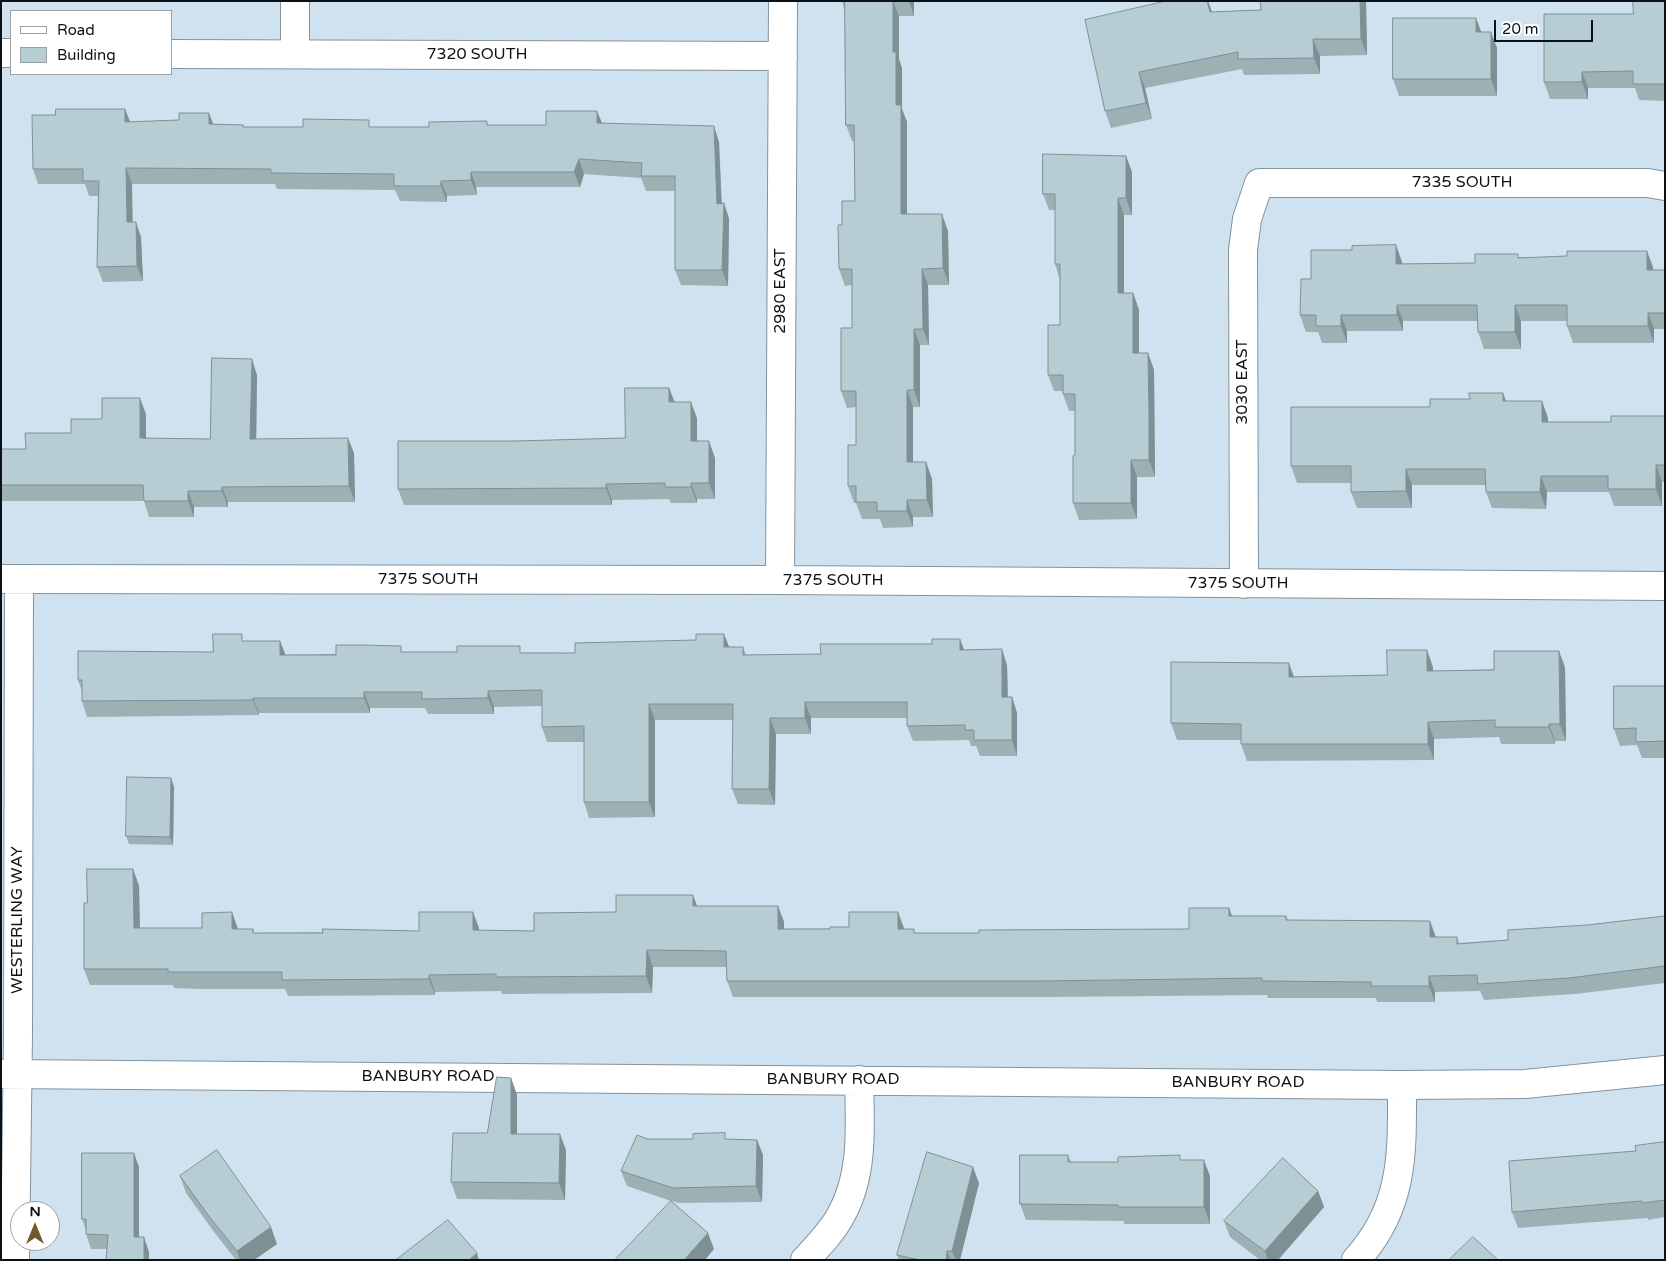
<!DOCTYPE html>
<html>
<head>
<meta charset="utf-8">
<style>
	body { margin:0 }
	#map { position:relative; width:1666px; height:1261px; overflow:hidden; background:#d0e2f0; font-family:"Varela Round",sans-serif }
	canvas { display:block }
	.frame { position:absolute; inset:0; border:2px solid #0b1116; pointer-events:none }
	.legend { position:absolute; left:10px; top:10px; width:162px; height:65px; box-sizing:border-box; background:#fff; border:1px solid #9da0a2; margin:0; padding:6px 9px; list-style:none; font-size:15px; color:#0b1116 }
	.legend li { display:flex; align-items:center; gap:10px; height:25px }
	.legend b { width:25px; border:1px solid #9da0a2 }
	.north { position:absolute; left:10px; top:1201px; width:50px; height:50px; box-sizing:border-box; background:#fff; border:1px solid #9da0a2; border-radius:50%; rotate:0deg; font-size:14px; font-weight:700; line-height:20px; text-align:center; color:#0b1116 }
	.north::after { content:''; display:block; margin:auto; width:18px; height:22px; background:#73582a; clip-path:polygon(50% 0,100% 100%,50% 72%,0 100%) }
	.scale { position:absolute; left:1494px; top:20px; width:99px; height:22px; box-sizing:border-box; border:2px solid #0b1116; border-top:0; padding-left:6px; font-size:15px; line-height:18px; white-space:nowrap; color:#0b1116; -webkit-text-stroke:4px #fff; paint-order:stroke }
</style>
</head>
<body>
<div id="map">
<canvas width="1666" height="1261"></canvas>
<div class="frame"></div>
<ul class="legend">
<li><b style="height:6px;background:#fff"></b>Road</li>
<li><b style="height:14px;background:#b6ced3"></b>Building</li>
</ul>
<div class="north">N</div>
<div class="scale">20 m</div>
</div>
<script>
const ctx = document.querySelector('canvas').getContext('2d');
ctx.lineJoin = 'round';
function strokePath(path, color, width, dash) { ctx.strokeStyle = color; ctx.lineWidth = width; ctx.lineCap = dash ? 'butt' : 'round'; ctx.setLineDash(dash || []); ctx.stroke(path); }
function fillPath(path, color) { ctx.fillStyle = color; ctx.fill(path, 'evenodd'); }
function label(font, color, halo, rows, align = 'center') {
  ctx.font = font + ' "Varela Round",sans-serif'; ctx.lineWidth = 4; ctx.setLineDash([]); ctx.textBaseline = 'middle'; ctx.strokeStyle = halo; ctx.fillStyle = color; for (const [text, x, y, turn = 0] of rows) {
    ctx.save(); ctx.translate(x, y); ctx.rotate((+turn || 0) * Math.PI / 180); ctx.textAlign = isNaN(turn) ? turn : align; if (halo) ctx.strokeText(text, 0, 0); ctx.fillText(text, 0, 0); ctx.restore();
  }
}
const minor = new Path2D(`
	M 1,53 L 11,53
	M 171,54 L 783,56
	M 295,54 L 295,1
	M 1,579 L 780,580 L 1665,586
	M 780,580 L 783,1
	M 1244,584 L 1243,250 L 1247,219 L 1259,183 L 1648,183 L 1665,186
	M 1,1074 L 1402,1085 L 1525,1084 L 1665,1070
	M 15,1260 L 18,1035 L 19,579
	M 805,1260 C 818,1246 832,1232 841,1215 C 864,1174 860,1126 859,1080
	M 1356,1260 C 1405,1206 1402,1152 1402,1085`);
strokePath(minor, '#8293a0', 30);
strokePath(minor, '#fff', 28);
fillPath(new Path2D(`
	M 842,1 L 914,1 L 914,16 L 899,16 L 899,59 L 902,68 L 902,109 L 907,122 L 907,214 L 948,231 L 949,285 L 928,285 L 929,345 L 920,345 L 920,407 L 913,407 L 913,462 L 926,462 L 932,479 L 933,517 L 913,517 L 913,527 L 883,528 L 880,519 L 862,519 L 856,503 L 854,503 L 848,486 L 856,445 L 856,407 L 847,408 L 841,391 L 852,328 L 852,285 L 845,286 L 839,269 L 842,225 L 855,201 L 854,141 L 852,141 L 846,125 L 845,12 Z
	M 1166,1 L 1208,1 L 1212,12 L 1261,10 L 1260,1 L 1366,1 L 1367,55 L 1320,56 L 1320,74 L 1244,75 L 1242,69 L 1145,88 L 1152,119 L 1111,128 L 1105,111 Z
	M 1665,1 L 1665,101 L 1639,100 L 1635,88 L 1588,88 L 1588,99 L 1550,99 L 1544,82 L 1633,14 Z
	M 1476,18 L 1481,32 L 1497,48 L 1497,96 L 1399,96 L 1393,79 Z
	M 597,111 L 602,123 L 719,142 L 722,203 L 724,203 L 729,219 L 728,286 L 681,285 L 675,270 L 675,191 L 646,191 L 641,178 L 584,174 L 580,187 L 476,187 L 477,195 L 447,196 L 447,202 L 400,201 L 395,190 L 277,189 L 275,184 L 132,184 L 132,222 L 141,237 L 143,281 L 103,282 L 97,267 L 98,196 L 89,196 L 85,184 L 38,184 L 33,169 L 130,122 L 179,120 L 209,113 L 213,124 L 243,125 L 244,127 L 429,127 L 488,125 L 546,125 Z
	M 1126,156 L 1132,172 L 1132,215 L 1124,215 L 1124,293 L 1133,293 L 1139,310 L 1139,353 L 1148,353 L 1154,370 L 1155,477 L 1137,477 L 1137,519 L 1079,520 L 1073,503 L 1075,455 L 1075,411 L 1069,411 L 1063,394 L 1063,391 L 1054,391 L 1048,375 L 1060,325 L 1060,280 L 1055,264 L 1055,210 L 1049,210 L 1043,194 Z
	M 1352,250 L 1402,262 L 1402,264 L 1475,263 L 1519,257 L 1653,267 L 1653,270 L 1665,270 L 1665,329 L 1654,329 L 1654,343 L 1573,343 L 1567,326 L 1567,321 L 1521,321 L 1521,349 L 1484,349 L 1478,332 L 1478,321 L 1403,321 L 1403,331 L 1347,331 L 1347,343 L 1322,343 L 1318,332 L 1306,332 L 1300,315 L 1311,279 Z
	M 257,375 L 256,439 L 354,453 L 355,502 L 228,502 L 228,507 L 194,507 L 194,517 L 149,517 L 144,501 L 1,501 L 1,449 L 26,449 L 71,433 L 102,419 L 146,414 L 146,438 L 210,439 Z
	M 669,388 L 675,402 L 697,418 L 697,441 L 715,458 L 715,499 L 697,499 L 697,503 L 671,503 L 669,499 L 612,500 L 612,505 L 404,505 L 398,489 L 515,441 L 625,438 Z
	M 1506,401 L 1548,418 L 1548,422 L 1611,422 L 1665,416 L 1665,482 L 1662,482 L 1662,506 L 1614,506 L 1609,492 L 1547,492 L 1546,509 L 1492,508 L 1486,492 L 1486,485 L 1412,485 L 1412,508 L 1357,508 L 1351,492 L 1351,483 L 1297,483 L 1291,466 Z
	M 245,641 L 280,641 L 285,655 L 404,652 L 575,653 L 729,647 L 743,647 L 746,655 L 821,654 L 964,650 L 1007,665 L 1008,697 L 1012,697 L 1017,713 L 1017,756 L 980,756 L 976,746 L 971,746 L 969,740 L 913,741 L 907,726 L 907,718 L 811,718 L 811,734 L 776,734 L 775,805 L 738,804 L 732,789 L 733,720 L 655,720 L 655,817 L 589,818 L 584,802 L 584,742 L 547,742 L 542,727 L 542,706 L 494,707 L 494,714 L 428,714 L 425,708 L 370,708 L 370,713 L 259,713 L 259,715 L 87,717 L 82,701 L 82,691 L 78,680 L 213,652 Z
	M 1433,667 L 1433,671 L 1565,667 L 1566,741 L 1555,741 L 1555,744 L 1501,744 L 1499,737 L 1434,739 L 1434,760 L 1247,761 L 1241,744 L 1241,740 L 1177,740 L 1171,723 L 1294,677 L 1387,675 Z
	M 1665,686 L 1665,758 L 1642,758 L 1637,745 L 1620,746 L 1614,729 Z
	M 171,778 L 174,787 L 173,845 L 129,844 L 126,836 Z
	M 133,869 L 139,886 L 140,928 L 253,929 L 254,933 L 419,931 L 473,912 L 479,930 L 534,931 L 616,912 L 697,906 L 778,906 L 784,922 L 784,929 L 904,928 L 904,929 L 915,933 L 979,933 L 1189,929 L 1229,908 L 1232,916 L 1286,916 L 1288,920 L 1430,921 L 1436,937 L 1457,937 L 1459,943 L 1508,940 L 1587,925 L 1665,916 L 1665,983 L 1575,994 L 1484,1000 L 1480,991 L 1435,992 L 1435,1002 L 1377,1002 L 1376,998 L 1268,998 L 1267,995 L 1048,997 L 733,997 L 727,981 L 726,967 L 653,967 L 652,993 L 502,994 L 501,991 L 435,992 L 435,995 L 288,996 L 285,989 L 199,989 L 174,988 L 173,985 L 90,985 L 84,969 L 87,903 Z
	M 511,1078 L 517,1095 L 517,1134 L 566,1150 L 565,1200 L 457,1199 L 451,1182 L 487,1133 Z
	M 647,1139 L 727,1139 L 757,1140 L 763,1155 L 762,1202 L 679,1203 L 671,1201 L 714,1249 L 671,1201 L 627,1186 L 621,1171 Z
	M 1665,1142 L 1665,1217 L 1648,1220 L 1648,1218 L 1518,1228 L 1512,1212 L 1636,1151 Z
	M 1068,1155 L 1071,1162 L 1118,1162 L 1181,1160 L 1210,1176 L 1210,1224 L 1124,1224 L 1124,1221 L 1026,1220 L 1020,1204 Z
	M 139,1167 L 139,1237 L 149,1252 L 149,1260 L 107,1249 L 91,1249 L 86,1234 L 86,1230 L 82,1219 Z
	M 180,1176 L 277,1244 L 254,1260 L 236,1260 L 214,1232 L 186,1193 Z
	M 979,1183 L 960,1260 L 899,1260 L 897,1255 Z
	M 1318,1191 L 1324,1207 L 1278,1260 L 1260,1260 L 1230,1237 L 1224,1221 Z`), '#9db1b5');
fillPath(new Path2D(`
	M 893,1 L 899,16 L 899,59 L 902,68 L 902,109 L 907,122 L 907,231 L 901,214 L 896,105 L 893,52 Z
	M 909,1 L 914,1 L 914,16 Z
	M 1207,1 L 1208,1 L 1211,9 L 1216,29 L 1210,12 Z
	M 1360,1 L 1366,1 L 1367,55 L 1361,39 Z
	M 1476,18 L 1482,34 L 1476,32 Z
	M 1491,32 L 1497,48 L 1497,96 L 1491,79 Z
	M 1313,39 L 1320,56 L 1320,74 L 1314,58 Z
	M 1139,72 L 1145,88 L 1152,119 L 1146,103 Z
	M 1582,72 L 1588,88 L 1588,99 L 1582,82 Z
	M 125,109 L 131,124 L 125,122 Z
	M 597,111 L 603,126 L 597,123 Z
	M 209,113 L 215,129 L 209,124 Z
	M 714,126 L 719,142 L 722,219 L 717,204 Z
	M 1126,156 L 1132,172 L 1132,215 L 1126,198 Z
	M 579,159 L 584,174 L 580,187 L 574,172 Z
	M 126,168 L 132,184 L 133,237 L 127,222 Z
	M 471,172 L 476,187 L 477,195 L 471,180 Z
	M 441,181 L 447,196 L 447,202 L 441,186 Z
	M 1118,198 L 1124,215 L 1124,310 L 1118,293 Z
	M 724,203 L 729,219 L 728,286 L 722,270 Z
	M 942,214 L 948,231 L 949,285 L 943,268 Z
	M 136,222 L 141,237 L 143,281 L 137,266 Z
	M 1396,245 L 1402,262 L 1402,280 L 1396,264 Z
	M 1647,251 L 1653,267 L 1653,287 L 1647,270 Z
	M 922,269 L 928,285 L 929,345 L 923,329 Z
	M 1133,293 L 1139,310 L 1139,370 L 1133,353 Z
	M 1397,305 L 1403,321 L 1403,331 L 1397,315 Z
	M 1515,305 L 1521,321 L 1521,349 L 1515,332 Z
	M 1648,313 L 1654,329 L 1654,343 L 1648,326 Z
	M 1341,315 L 1347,331 L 1347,343 L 1341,326 Z
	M 914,329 L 920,345 L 920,407 L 914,390 Z
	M 1148,353 L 1154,370 L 1155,477 L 1149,460 Z
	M 252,359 L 257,375 L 256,455 L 250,439 Z
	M 669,388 L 675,404 L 669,402 Z
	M 907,390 L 913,407 L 913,479 L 907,462 Z
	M 1503,393 L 1509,409 L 1503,401 Z
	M 140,398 L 146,414 L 146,454 L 140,438 Z
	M 1542,401 L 1548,418 L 1548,438 L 1542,422 Z
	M 691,402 L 697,418 L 697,457 L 691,441 Z
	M 348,438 L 354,453 L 355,502 L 349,486 Z
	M 709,441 L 715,458 L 715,499 L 709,483 Z
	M 1131,460 L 1137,477 L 1137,519 L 1131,503 Z
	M 926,462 L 932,479 L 933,517 L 927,500 Z
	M 1656,465 L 1662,482 L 1662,506 L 1656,489 Z
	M 1406,469 L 1412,485 L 1412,508 L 1406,491 Z
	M 1541,476 L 1547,492 L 1546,509 L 1540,492 Z
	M 691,483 L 697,499 L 697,503 L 691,487 Z
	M 606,484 L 612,500 L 612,505 L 606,488 Z
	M 222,487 L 228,502 L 228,507 L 222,491 Z
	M 188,491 L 194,507 L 194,517 L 188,501 Z
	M 907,500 L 913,517 L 913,527 L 907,511 Z
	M 724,634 L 730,649 L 724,647 Z
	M 960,639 L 966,655 L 960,650 Z
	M 280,641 L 286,656 L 280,655 Z
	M 1002,649 L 1007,665 L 1008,713 L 1002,697 Z
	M 1427,650 L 1433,667 L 1433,688 L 1427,671 Z
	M 1559,651 L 1565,667 L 1566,741 L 1560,724 Z
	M 1289,663 L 1295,680 L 1289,677 Z
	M 488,691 L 494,707 L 494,714 L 488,698 Z
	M 364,692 L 370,708 L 370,713 L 364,698 Z
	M 1012,697 L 1017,713 L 1017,756 L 1012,740 Z
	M 253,698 L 259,713 L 259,715 L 253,700 Z
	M 805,702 L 811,718 L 811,734 L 805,718 Z
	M 649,704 L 655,720 L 655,817 L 649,802 Z
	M 770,718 L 776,734 L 775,805 L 769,789 Z
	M 1428,722 L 1434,739 L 1434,760 L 1428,744 Z
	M 1549,724 L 1555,741 L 1555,744 L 1549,727 Z
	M 171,778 L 174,787 L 173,845 L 170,837 Z
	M 133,869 L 139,886 L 140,944 L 134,928 Z
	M 693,895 L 699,911 L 693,906 Z
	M 778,906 L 784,922 L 784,946 L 778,929 Z
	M 1229,908 L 1235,924 L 1229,916 Z
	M 232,912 L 238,929 L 238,946 L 232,929 Z
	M 473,912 L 479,928 L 479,947 L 473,930 Z
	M 898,912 L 904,928 L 904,946 L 898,929 Z
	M 1430,921 L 1436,938 L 1430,937 Z
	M 647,950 L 653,967 L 652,993 L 646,976 Z
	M 429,975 L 435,992 L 435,995 L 429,979 Z
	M 1429,976 L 1435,992 L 1435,1002 L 1429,986 Z
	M 511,1078 L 517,1095 L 517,1150 L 511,1134 Z
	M 560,1134 L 566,1150 L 565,1200 L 559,1183 Z
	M 757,1140 L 763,1155 L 762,1202 L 756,1186 Z
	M 134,1153 L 139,1167 L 139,1252 L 134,1237 Z
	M 1204,1160 L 1210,1176 L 1210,1224 L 1204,1207 Z
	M 973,1167 L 979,1183 L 960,1260 L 956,1260 L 952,1251 Z
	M 1318,1191 L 1324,1207 L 1278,1260 L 1268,1260 L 1265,1251 Z
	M 271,1227 L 277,1244 L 254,1260 L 240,1260 L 237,1251 Z
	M 708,1233 L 714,1249 L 705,1260 L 684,1260 Z
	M 144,1237 L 149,1252 L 149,1260 L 144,1260 Z
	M 947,1251 L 951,1260 L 946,1260 Z
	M 477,1253 L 479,1260 L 469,1260 Z`), '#7f9094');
const building = new Path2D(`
	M 845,1 L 893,1 L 893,52 L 896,52 L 896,105 L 901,105 L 901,214 L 942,214 L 943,268 L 922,269 L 923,329 L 914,329 L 914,390 L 907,390 L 907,462 L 926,462 L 927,500 L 907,500 L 907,511 L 877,511 L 877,502 L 856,502 L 856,486 L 848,486 L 848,445 L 856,445 L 856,391 L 841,391 L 841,328 L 852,328 L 852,269 L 839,269 L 838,225 L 842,225 L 842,201 L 855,201 L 854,125 L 846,125 Z
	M 1166,1 L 1207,1 L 1210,12 L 1261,10 L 1260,1 L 1360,1 L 1361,39 L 1313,39 L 1314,58 L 1238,59 L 1238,52 L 1139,72 L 1146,103 L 1105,111 L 1085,20 Z
	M 1633,1 L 1665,1 L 1665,84 L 1633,84 L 1633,71 L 1582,72 L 1582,82 L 1544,82 L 1544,14 L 1633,14 Z
	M 1393,18 L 1476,18 L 1476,32 L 1491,32 L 1491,79 L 1393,79 Z
	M 56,109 L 125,109 L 125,122 L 179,120 L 179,113 L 209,113 L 209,124 L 243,125 L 243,127 L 303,127 L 303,119 L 369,120 L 369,127 L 429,127 L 429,122 L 487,121 L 487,125 L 546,125 L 546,111 L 597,111 L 597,123 L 714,126 L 717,204 L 724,203 L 722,270 L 675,270 L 675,176 L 641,176 L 642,163 L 579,159 L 574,172 L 471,172 L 471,180 L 441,181 L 441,186 L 394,186 L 394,174 L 271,173 L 271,169 L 126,168 L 127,222 L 136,222 L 137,266 L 97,267 L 99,181 L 83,181 L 83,169 L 33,169 L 32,115 L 55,115 Z
	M 1043,154 L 1126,156 L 1126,198 L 1118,198 L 1118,293 L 1133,293 L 1133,353 L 1148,353 L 1149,417 L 1149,460 L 1131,460 L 1131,503 L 1073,503 L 1073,456 L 1075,455 L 1075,394 L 1063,394 L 1063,375 L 1048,375 L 1048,325 L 1060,325 L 1060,264 L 1055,264 L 1055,194 L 1043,194 Z
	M 1396,245 L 1396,264 L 1475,263 L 1475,254 L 1518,254 L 1518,258 L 1567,256 L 1567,251 L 1647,251 L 1647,270 L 1665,270 L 1665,313 L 1648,313 L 1648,326 L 1567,326 L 1567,305 L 1515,305 L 1515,332 L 1478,332 L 1477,305 L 1397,305 L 1397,315 L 1341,315 L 1341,326 L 1316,326 L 1316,315 L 1300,315 L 1301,279 L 1311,279 L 1311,250 L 1352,250 L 1352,246 Z
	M 212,358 L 252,359 L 250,439 L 348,438 L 349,486 L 222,487 L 222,491 L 188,491 L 188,501 L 144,501 L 143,485 L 1,485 L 1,449 L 26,449 L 25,433 L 71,433 L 71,419 L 102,419 L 102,398 L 140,398 L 140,438 L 210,439 Z
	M 625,388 L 669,388 L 669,402 L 691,402 L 691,441 L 709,441 L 709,483 L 691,483 L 691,487 L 665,487 L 665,483 L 606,484 L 606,488 L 398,489 L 398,441 L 515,441 L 625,438 Z
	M 1469,393 L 1503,393 L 1503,401 L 1542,401 L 1542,422 L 1611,422 L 1611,416 L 1665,416 L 1665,465 L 1656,465 L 1656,489 L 1608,489 L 1608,476 L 1541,476 L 1540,492 L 1486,492 L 1485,469 L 1406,469 L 1406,491 L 1351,492 L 1351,466 L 1291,466 L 1291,407 L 1430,407 L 1430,399 L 1470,399 Z
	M 213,634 L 242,634 L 242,641 L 280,641 L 280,655 L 336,655 L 336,645 L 362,645 L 401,646 L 401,652 L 457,652 L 457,646 L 520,646 L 520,653 L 575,653 L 575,643 L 696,640 L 696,634 L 724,634 L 724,647 L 743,647 L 743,655 L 821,654 L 820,644 L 932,644 L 932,639 L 960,639 L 960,650 L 1002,649 L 1002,697 L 1012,697 L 1012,740 L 974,740 L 974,730 L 965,730 L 965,725 L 907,726 L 907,702 L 805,702 L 805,718 L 770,718 L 769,789 L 732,789 L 733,704 L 649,704 L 649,802 L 584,802 L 584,726 L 542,727 L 542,690 L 488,691 L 488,698 L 422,699 L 422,692 L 364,692 L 364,698 L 253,698 L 253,700 L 82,701 L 82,680 L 78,680 L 78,651 L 213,652 Z
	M 1387,650 L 1427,650 L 1427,671 L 1494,670 L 1494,651 L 1559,651 L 1560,724 L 1549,724 L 1549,727 L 1495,727 L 1495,720 L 1428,722 L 1428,744 L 1241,744 L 1241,724 L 1171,723 L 1171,662 L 1289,663 L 1289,677 L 1387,675 Z
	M 1614,686 L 1665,686 L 1665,741 L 1636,742 L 1636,728 L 1614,729 Z
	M 127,777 L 171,778 L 170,837 L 126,836 Z
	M 87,869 L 133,869 L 134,928 L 202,928 L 202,913 L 232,912 L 232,929 L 253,929 L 253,933 L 323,933 L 322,929 L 419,931 L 419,912 L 473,912 L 473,930 L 534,931 L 534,913 L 616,912 L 616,895 L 693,895 L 693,906 L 778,906 L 778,929 L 830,929 L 830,927 L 849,927 L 849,912 L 898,912 L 898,929 L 914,929 L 914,933 L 979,933 L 979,930 L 1189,929 L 1189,908 L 1229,908 L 1229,916 L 1286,916 L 1286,920 L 1430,921 L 1430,937 L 1457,937 L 1457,944 L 1508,940 L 1508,930 L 1587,925 L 1665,916 L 1665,966 L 1569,978 L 1478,984 L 1477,975 L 1429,976 L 1429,986 L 1371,986 L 1371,982 L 1262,981 L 1262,978 L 1042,981 L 727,981 L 726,951 L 647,950 L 646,976 L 496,977 L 496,974 L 429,975 L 429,979 L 282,980 L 282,972 L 168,972 L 168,969 L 84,969 L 84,903 L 87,903 Z
	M 497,1077 L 511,1078 L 511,1134 L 560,1134 L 559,1183 L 451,1182 L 453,1133 L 487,1133 Z
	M 725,1133 L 725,1139 L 757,1140 L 756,1186 L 673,1188 L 621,1171 L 637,1135 L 647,1139 L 693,1139 L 693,1134 Z
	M 1665,1142 L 1665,1200 L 1642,1203 L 1642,1201 L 1512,1212 L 1509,1161 L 1636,1151 L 1635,1146 Z
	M 217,1150 L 271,1227 L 237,1251 L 208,1215 L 180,1176 Z
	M 927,1152 L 973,1167 L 952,1251 L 947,1251 L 946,1260 L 920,1260 L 897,1255 Z
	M 82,1153 L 134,1153 L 134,1237 L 144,1237 L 144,1260 L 106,1260 L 108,1235 L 86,1234 L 86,1219 L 82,1219 Z
	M 1020,1155 L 1068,1155 L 1068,1162 L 1118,1162 L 1118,1157 L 1180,1155 L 1180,1160 L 1204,1160 L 1204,1207 L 1118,1207 L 1118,1205 L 1020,1204 Z
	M 1283,1158 L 1318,1191 L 1265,1251 L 1224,1221 Z
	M 671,1201 L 708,1233 L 684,1260 L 615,1260 Z
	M 448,1220 L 477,1253 L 469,1260 L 396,1260 Z
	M 1473,1237 L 1498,1260 L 1449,1260 Z`);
fillPath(building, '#b6ced3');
strokePath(building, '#7f9094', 1);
label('16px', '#0b1116', '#fff', [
	["7320 SOUTH",477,55],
	["7335 SOUTH",1462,183],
	["2980 EAST",781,291,-90],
	["3030 EAST",1243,382,-90],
	["7375 SOUTH",428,580],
	["7375 SOUTH",833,581],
	["7375 SOUTH",1238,584],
	["WESTERLING WAY",18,920,-90],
	["BANBURY ROAD",428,1077],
	["BANBURY ROAD",833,1080],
	["BANBURY ROAD",1238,1083]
]);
</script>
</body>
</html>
